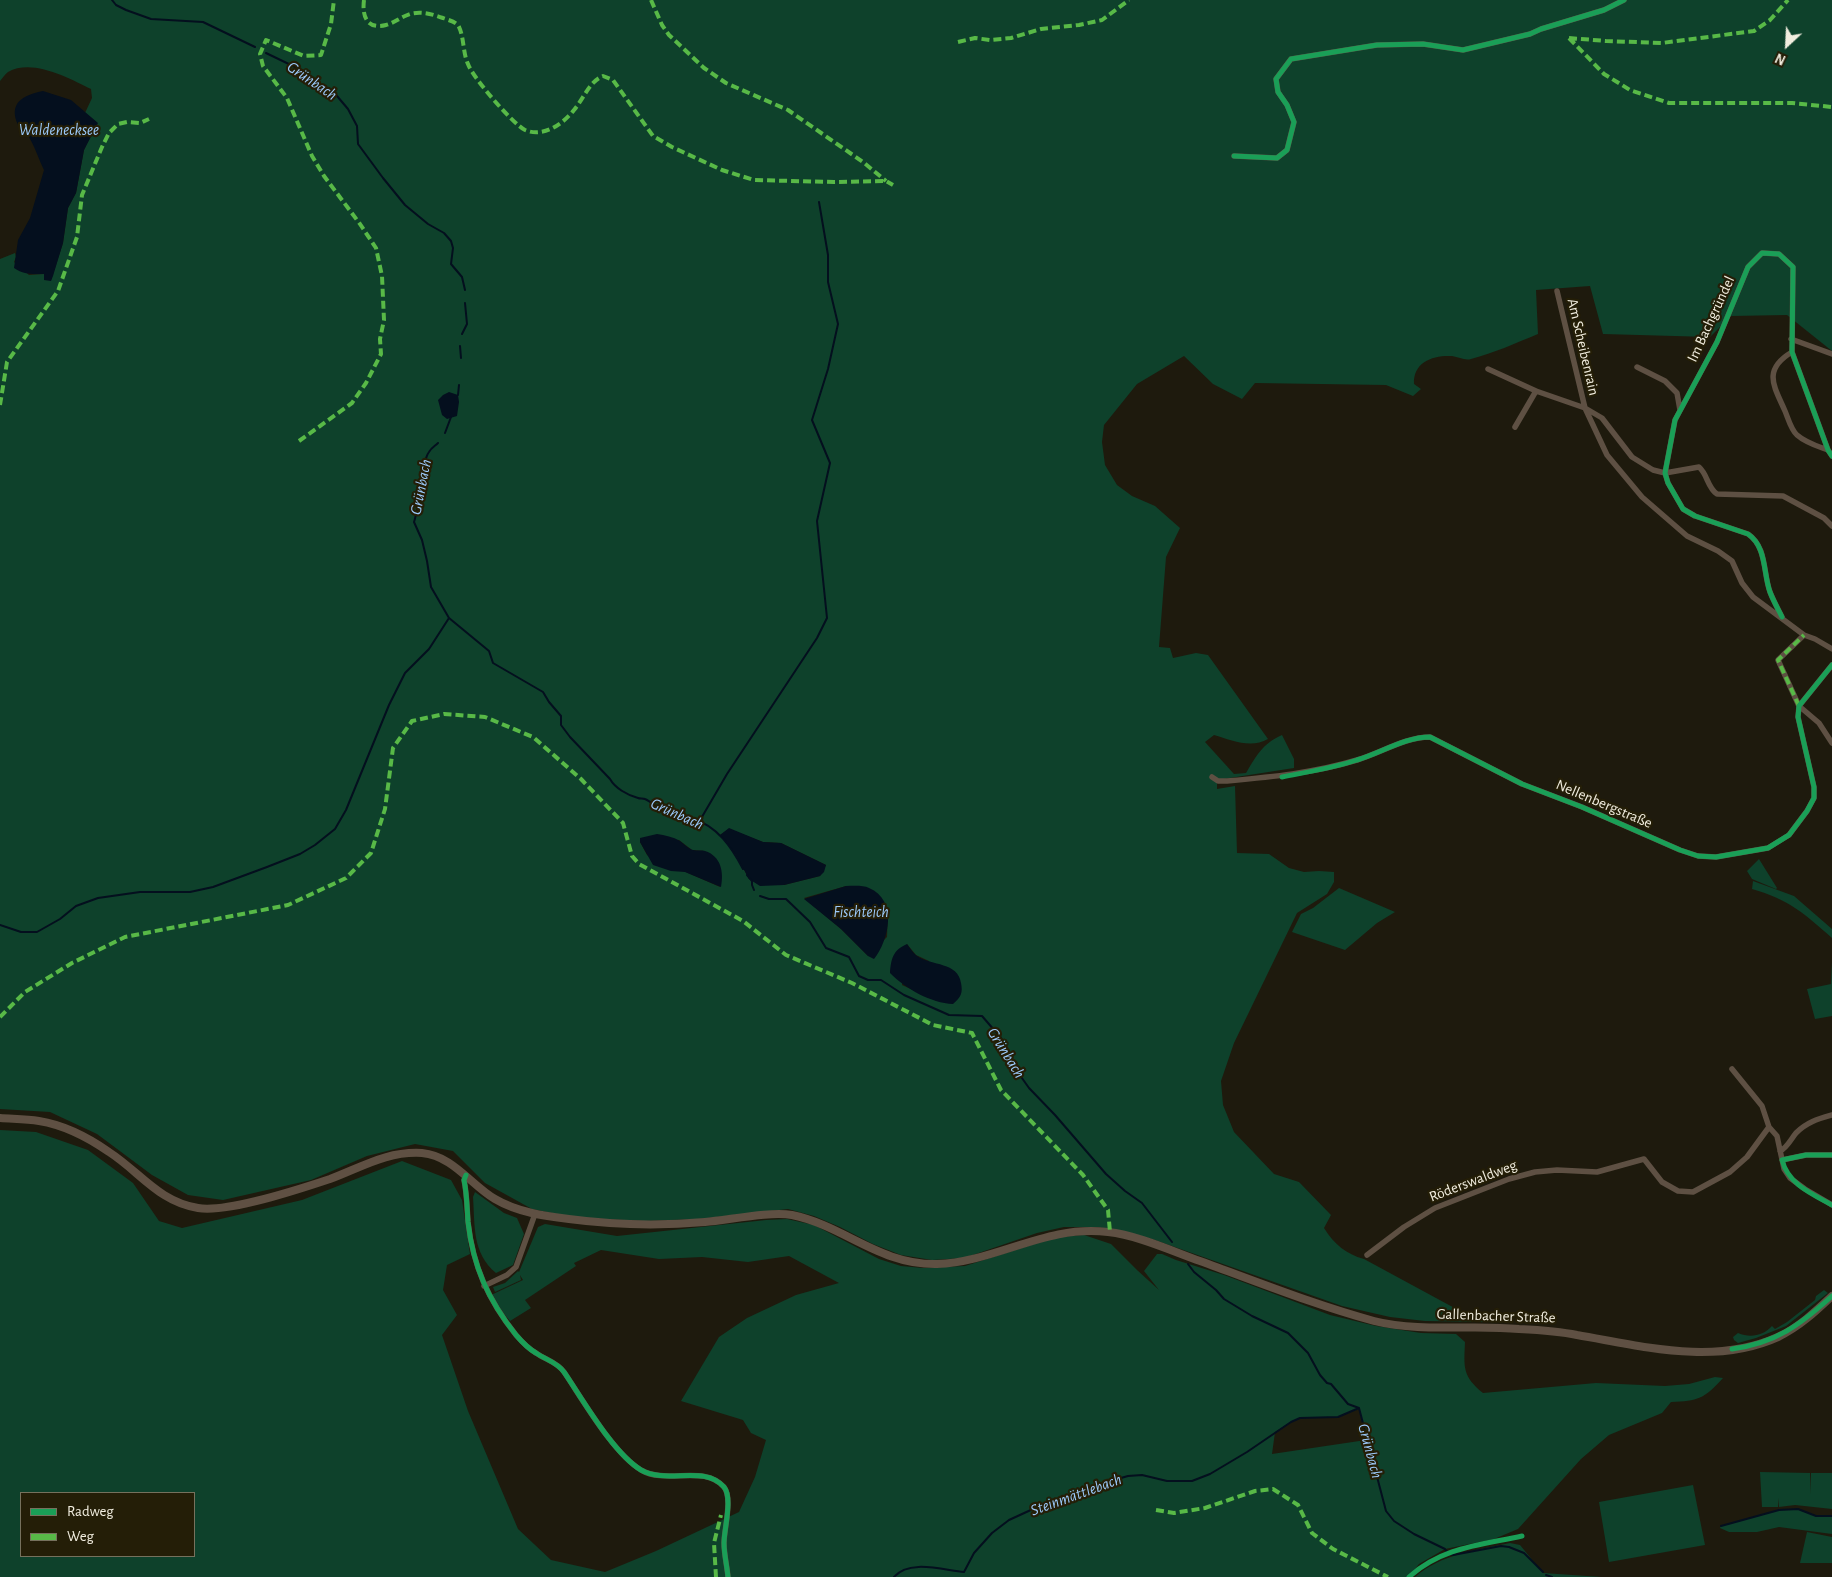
<!DOCTYPE html>
<html>
<head>
<meta charset="utf-8">
<style>
	body { margin:0 }
	#map { position:relative; width:1832px; height:1577px; overflow:hidden; background:#1e1a0d; font-family:"Alegreya Sans",sans-serif }
	canvas { display:block }
	.legend { position:absolute; left:20px; top:1492px; width:175px; height:65px; box-sizing:border-box; background:#241e07; border:1px solid #76715d; margin:0; padding:6px 9px; list-style:none; font-size:15px; color:#f1eddf }
	.legend li { display:flex; align-items:center; gap:10px; height:25px }
	.legend b { width:25px; border:1px solid #76715d }
	.north { position:absolute; left:1762px; top:20px; width:50px; height:50px; -webkit-text-stroke:4px #241e07; paint-order:stroke; rotate:205deg; font-size:14px; font-weight:700; line-height:20px; text-align:center; color:#f1eddf }
	.north::after { content:''; display:block; margin:auto; width:18px; height:22px; background:#f1eddf; clip-path:polygon(50% 0,100% 100%,50% 72%,0 100%) }
</style>
</head>
<body>
<div id="map">
<canvas width="1832" height="1577"></canvas>
<ul class="legend">
<li><b style="height:6px;background:#1a9f57"></b>Radweg</li>
<li><b style="height:6px;background:#58b947"></b>Weg</li>
</ul>
<div class="north">N</div>
</div>
<script>
const ctx = document.querySelector('canvas').getContext('2d');
ctx.lineJoin = 'round';
function fillPath(path, color) { ctx.fillStyle = color; ctx.fill(path, 'evenodd'); }
function strokePath(path, color, width, dash) { ctx.strokeStyle = color; ctx.lineWidth = width; ctx.lineCap = dash ? 'butt' : 'round'; ctx.setLineDash(dash || []); ctx.stroke(path); }
function label(font, color, halo, rows, align = 'center') {
  ctx.font = font + ' "Alegreya Sans",sans-serif'; ctx.lineWidth = 4.5; ctx.setLineDash([]); ctx.textBaseline = 'middle'; ctx.strokeStyle = halo; ctx.fillStyle = color; for (const [text, x, y, turn = 0] of rows) {
    ctx.save(); ctx.translate(x, y); ctx.rotate((+turn || 0) * Math.PI / 180); ctx.textAlign = isNaN(turn) ? turn : align; if (halo) ctx.strokeText(text, 0, 0); ctx.fillText(text, 0, 0); ctx.restore();
  }
}
fillPath(new Path2D(`
	M 0,0 L 1832,0 L 1832,351 L 1787,315 L 1731,316 L 1710,337 L 1603,334 L 1590,286 L 1536,290 L 1538,334 C 1516,343 1494,353 1471,359 C 1465,361 1459,357 1452,356 C 1433,355 1413,362 1414,384 L 1421,389 L 1413,396 L 1386,385 L 1255,383 L 1242,399 L 1213,384 L 1184,356 L 1137,384 L 1104,425 L 1102,442 L 1105,465 L 1117,485 L 1132,496 L 1155,506 L 1180,528 L 1166,557 L 1159,647 L 1170,648 L 1173,658 L 1196,653 L 1208,655 L 1268,739 C 1251,749 1231,740 1214,735 L 1205,742 L 1234,774 L 1246,773 C 1257,755 1262,744 1282,735 L 1294,759 L 1294,768 L 1217,780 L 1217,789 L 1235,786 L 1237,853 L 1269,854 L 1289,868 L 1304,872 L 1319,871 L 1334,872 L 1334,882 L 1327,894 L 1297,913 L 1234,1043 L 1221,1081 L 1223,1105 L 1234,1132 L 1274,1174 L 1299,1182 L 1331,1215 L 1324,1228 C 1334,1244 1346,1254 1364,1259 L 1460,1311 L 1494,1320 L 1490,1322 L 1425,1321 L 1390,1317 L 1342,1306 L 1155,1240 L 1127,1232 L 1097,1227 L 1064,1227 L 1037,1233 L 964,1258 L 932,1260 L 901,1255 L 873,1244 L 840,1227 L 814,1216 L 788,1209 L 699,1219 L 644,1221 L 604,1219 L 567,1216 L 532,1209 L 485,1183 L 453,1151 L 415,1144 L 367,1156 L 311,1180 L 223,1200 L 188,1195 L 152,1175 L 97,1134 L 50,1112 L 0,1109 L 0,259 L 15,253 L 16,257 L 14,262 L 29,275 L 44,274 L 51,280 L 63,243 L 68,208 L 76,193 L 84,150 L 97,123 L 85,113 L 92,98 L 91,89 C 69,78 32,58 8,72 C 5,74 2,79 0,81 ZM 729,829 L 763,842 L 781,843 L 826,865 L 820,876 L 784,885 L 749,879 L 736,855 L 720,835 ZM 640,838 L 679,840 L 692,850 L 705,851 L 720,887 L 647,855 L 640,842 ZM 846,886 L 888,909 L 887,937 L 868,956 L 841,929 L 804,898 ZM 907,944 L 916,955 L 929,961 L 937,1001 L 902,985 Z
	M 1759,859 L 1777,888 L 1776,889 L 1752,879 L 1747,871 Z
	M 1753,881 L 1794,896 L 1832,929 L 1832,938 C 1805,914 1788,899 1752,889 Z
	M 1339,888 L 1395,912 L 1377,923 L 1345,950 L 1292,932 L 1301,914 L 1313,908 Z
	M 1832,962 L 1832,1016 L 1815,1019 L 1807,989 L 1831,984 Z
	M 0,1130 L 36,1132 L 88,1150 L 133,1183 L 159,1221 L 182,1228 L 302,1200 L 402,1161 L 451,1180 L 462,1200 L 470,1254 L 447,1265 L 443,1290 L 457,1315 L 442,1335 L 468,1411 L 518,1529 L 551,1560 L 605,1572 L 656,1551 L 739,1512 L 755,1477 L 766,1440 L 751,1433 L 743,1420 L 681,1401 L 719,1337 L 747,1318 L 796,1295 L 839,1283 L 789,1256 L 748,1262 L 702,1257 L 659,1259 L 601,1250 L 574,1263 L 576,1266 L 525,1300 L 531,1308 L 510,1321 L 496,1305 L 491,1295 L 523,1280 L 520,1275 L 521,1280 L 495,1292 L 493,1287 L 505,1283 L 518,1271 L 519,1272 L 538,1227 L 545,1224 L 617,1236 L 766,1220 L 787,1219 L 814,1225 L 879,1259 L 901,1266 L 923,1268 L 965,1266 L 1034,1244 L 1059,1237 L 1084,1235 L 1111,1244 L 1137,1270 L 1159,1290 L 1144,1271 L 1157,1254 L 1162,1254 L 1176,1260 L 1224,1275 L 1330,1315 L 1376,1326 L 1421,1333 L 1456,1334 L 1465,1342 C 1464,1367 1462,1376 1483,1393 L 1596,1383 L 1665,1386 L 1689,1384 L 1715,1377 L 1723,1378 C 1704,1399 1698,1401 1671,1402 L 1662,1413 L 1609,1435 L 1581,1459 L 1518,1529 L 1494,1539 L 1445,1549 L 1419,1564 L 1410,1575 L 1412,1577 L 0,1577 ZM 1359,1409 L 1366,1440 L 1272,1454 L 1275,1432 L 1291,1422 L 1300,1418 L 1338,1417 ZM 21,1493 L 194,1493 L 194,1556 L 21,1556 Z
	M 475,1192 L 504,1213 L 517,1218 L 524,1234 L 513,1265 L 496,1273 C 472,1253 475,1226 473,1197 Z
	M 1824,1290 L 1828,1293 L 1786,1326 L 1756,1338 L 1738,1343 L 1734,1340 L 1733,1337 L 1738,1333 C 1750,1338 1763,1336 1772,1326 L 1775,1329 L 1787,1322 L 1815,1300 L 1816,1296 Z
	M 1760,1472 L 1810,1473 L 1810,1494 L 1811,1473 L 1832,1473 L 1832,1509 L 1795,1505 L 1779,1507 L 1778,1498 L 1778,1507 L 1762,1507 Z
	M 1693,1485 L 1705,1545 L 1609,1562 L 1599,1502 Z
	M 1798,1509 L 1816,1516 L 1832,1516 L 1832,1534 L 1779,1527 L 1757,1532 L 1729,1532 L 1720,1528 L 1721,1526 L 1779,1510 Z
	M 1807,1532 L 1832,1537 L 1832,1563 L 1800,1563 Z
	M 1510,1543 L 1520,1545 L 1543,1573 L 1602,1577 L 1415,1577 C 1441,1554 1477,1550 1510,1543 Z`), '#0e412b');
fillPath(new Path2D(`
	M 43,91 L 71,100 L 98,123 L 84,150 L 76,193 L 68,208 L 63,243 L 53,276 L 51,281 L 44,280 L 44,274 C 32,274 24,275 14,268 L 18,240 L 30,218 L 44,170 C 39,160 35,147 29,137 C 26,133 21,130 18,125 C 8,103 23,95 43,91 Z
	M 449,392 L 458,395 L 459,402 L 457,416 L 447,419 L 442,415 L 438,400 L 443,395 Z
	M 729,828 L 763,842 L 781,843 L 826,865 L 824,872 L 820,876 L 784,885 L 760,886 L 749,879 L 736,855 L 720,835 Z
	M 657,834 C 665,835 673,837 680,841 C 684,844 689,849 693,850 C 697,851 702,850 705,851 C 721,856 724,872 721,887 L 685,872 L 671,871 L 653,865 L 640,842 L 640,838 Z
	M 846,886 C 853,886 863,885 869,888 C 898,900 889,940 874,959 L 868,956 L 841,929 L 804,899 Z
	M 907,944 C 910,948 913,953 917,956 C 932,966 958,962 961,983 C 963,993 961,997 953,1004 C 931,1003 906,989 890,973 C 891,959 893,950 907,944 Z`), '#040f1e');
strokePath(new Path2D(`
	M 112,0 L 116,5 L 126,10 L 151,19 L 203,22 L 255,47
	M 266,53 L 295,67 L 337,96 L 348,109 L 357,126 L 358,144 L 383,178 L 405,205 L 428,224 L 444,233 L 451,241 L 453,248 L 451,264 L 462,277 L 465,290
	M 462,334 L 467,324 L 465,303
	M 460,346 L 461,358
	M 458,395 L 459,385
	M 445,433 L 451,417
	M 438,443 C 435,446 431,448 429,452 C 421,462 420,505 414,522 L 422,540 L 427,561 L 431,587 L 449,618 L 489,651 L 493,663 L 543,692 L 549,702 L 561,716 L 561,725 L 570,737 L 610,779 C 615,788 627,795 638,798 C 640,799 643,798 645,799 C 652,802 658,809 665,812 C 674,815 683,817 692,819 C 717,825 732,848 743,869
	M 699,822 L 727,774 L 817,638 L 827,618 L 817,521 L 830,463 L 812,420 L 828,369 L 838,324 L 828,282 L 828,255 L 819,202
	M 747,875 L 752,881 L 752,885 L 754,890
	M 760,896 L 769,899 L 786,899 L 810,922 L 826,948 L 849,957 L 859,976 L 868,980 L 881,980 L 904,995 L 949,1015 L 982,1016 L 1001,1038 L 1012,1064 L 1029,1088 L 1055,1115 L 1106,1174 L 1125,1191 L 1142,1203 L 1172,1242
	M 0,925 L 21,932 L 37,932 L 60,919 L 76,906 L 98,898 L 140,892 L 190,892 L 213,887 L 267,867 L 300,854 L 315,845 L 335,829 L 346,810 L 389,705 L 405,673 L 429,649 L 449,618
	M 1188,1264 L 1194,1272 L 1216,1290 L 1224,1299 L 1252,1316 L 1288,1333 L 1308,1353 L 1320,1375 L 1327,1383 L 1331,1384 L 1348,1404 L 1359,1408 L 1386,1511 L 1394,1521 L 1414,1534 L 1445,1549 L 1448,1553 L 1453,1555 L 1501,1546 L 1509,1547 L 1524,1553 L 1543,1572
	M 1721,1526 L 1779,1510 L 1798,1509 L 1816,1516 L 1832,1516
	M 1546,1575 L 1552,1577
	M 894,1577 C 909,1559 943,1570 964,1572 L 974,1553 L 992,1533 L 1009,1520 L 1033,1509 L 1057,1500 L 1077,1496 L 1107,1482 L 1128,1476 L 1142,1475 L 1167,1481 L 1192,1481 L 1210,1474 L 1247,1452 L 1291,1422 L 1300,1418 L 1338,1417 L 1359,1408`), '#040f1e', 2);
strokePath(new Path2D(`
	M 1234,156 L 1277,158 L 1287,150 L 1294,122 L 1287,105 L 1278,92 L 1276,79 L 1291,59 L 1377,45 L 1423,44 L 1463,50 L 1530,34 L 1541,29 L 1604,10 L 1624,0
	M 1557,291 L 1585,408 L 1607,455 L 1642,497 L 1687,536 L 1718,551 L 1732,561 L 1742,583 L 1753,597 L 1804,635 L 1815,639 L 1832,649
	M 1791,339 L 1832,354
	M 1792,352 C 1762,370 1774,386 1785,411 C 1788,418 1791,430 1797,435 C 1806,443 1817,446 1828,450
	M 1637,367 L 1665,381 L 1677,393 L 1680,410
	M 1488,369 L 1536,391 L 1585,408 L 1602,418 L 1632,457 L 1653,470 L 1665,473 L 1699,467 C 1708,475 1707,487 1717,494 L 1783,496 L 1824,518 L 1832,526
	M 1515,427 L 1536,391
	M 1782,617 C 1778,609 1773,600 1770,592 C 1763,573 1767,547 1748,534 L 1695,516 L 1683,509 L 1668,483 L 1665,473 L 1675,420 L 1717,342 L 1748,267 L 1762,253 L 1779,254 L 1793,267 L 1792,352 L 1828,450 L 1832,456
	M 1804,635 L 1778,660 L 1799,706 L 1819,723 L 1832,743
	M 1212,777 L 1218,781 L 1227,781 C 1271,777 1314,773 1357,760 C 1381,753 1405,737 1430,737 L 1522,784 L 1582,807 L 1680,850 L 1698,856 L 1716,857 L 1768,848 L 1789,835 L 1807,811 L 1814,798 L 1814,787 L 1798,717 L 1799,706 L 1832,665
	M 1732,1069 L 1762,1106 L 1769,1127 L 1777,1136 L 1784,1169 L 1790,1178 L 1805,1189 L 1832,1205
	M 1780,1151 C 1787,1148 1791,1139 1796,1133 C 1807,1122 1818,1119 1832,1115
	M 1782,1160 L 1806,1155 L 1832,1155
	M 466,1175 L 464,1180 C 467,1194 467,1208 468,1222 C 473,1266 488,1300 516,1335 C 522,1342 529,1349 536,1353 C 546,1360 557,1362 564,1372 C 583,1400 613,1453 641,1470 C 667,1485 704,1464 724,1487 C 733,1498 724,1529 724,1543 C 724,1554 727,1566 728,1577
	M 1367,1255 L 1404,1227 L 1435,1208 L 1509,1179 L 1535,1172 L 1557,1170 L 1597,1172 L 1644,1159 L 1662,1182 L 1678,1191 L 1693,1192 L 1730,1172 L 1747,1157 L 1769,1127
	M 484,1286 L 507,1275 L 516,1267 L 535,1214`), '#5e5043', 5.5);
strokePath(new Path2D(`
	M 0,1118 C 13,1119 26,1119 39,1121 C 64,1125 89,1138 109,1152 C 140,1172 159,1202 198,1208 C 228,1213 300,1189 330,1179 C 362,1167 387,1151 422,1153 C 453,1156 470,1184 495,1199 C 517,1212 544,1216 569,1219 C 614,1225 660,1226 705,1222 C 729,1220 770,1211 792,1215 C 845,1226 879,1265 937,1264 C 996,1262 1047,1224 1108,1232 C 1137,1235 1172,1251 1200,1261 C 1258,1282 1315,1305 1374,1321 C 1422,1333 1471,1324 1519,1329 C 1539,1330 1558,1331 1577,1335 C 1642,1346 1714,1366 1778,1337 C 1799,1327 1815,1312 1832,1296`), '#5f5043', 8);
strokePath(new Path2D(`
	M 364,0 C 362,15 366,30 386,25 C 394,23 401,17 410,14 C 421,11 432,14 443,18 C 448,20 457,22 459,27 C 464,37 463,54 468,64 C 473,78 513,124 525,130 C 543,138 563,124 574,110 C 584,98 589,82 603,76 L 613,80 L 653,136 L 672,147 L 722,170 L 754,180 L 834,182 L 886,181 L 893,185
	M 651,0 L 662,25 L 669,35 L 704,68 L 726,83 L 788,110 L 863,162 L 886,181
	M 1569,38 L 1604,74 L 1630,90 L 1669,103 L 1792,103 L 1832,107
	M 1569,38 L 1606,41 L 1662,43 L 1754,31 L 1770,20 L 1788,0
	M 958,42 L 975,38 L 990,40 L 1011,38 L 1041,29 L 1079,25 L 1102,20 L 1129,0
	M 0,405 L 7,362 L 58,291 L 77,237 L 82,195 L 102,147 L 109,133 L 118,124 L 127,122 L 140,123 L 149,119
	M 299,441 L 352,403 L 366,383 L 381,354 L 380,339 L 384,320 L 382,276 L 376,248 L 360,224 L 324,176 L 312,156 L 287,98 L 263,66 L 260,54 L 266,40 L 304,56 L 321,55 L 331,24 L 334,0
	M 1799,706 L 1778,660 L 1804,635
	M 0,1017 L 25,992 L 72,963 L 125,937 L 288,905 L 346,878 L 371,853 L 385,809 L 393,748 L 412,721 L 444,714 L 485,717 L 533,737 L 581,779 L 623,823 L 632,856 L 639,864 L 743,921 L 786,955 L 852,983 L 933,1025 L 972,1033 L 1001,1090 L 1083,1175 L 1108,1210 L 1110,1232
	M 1156,1510 L 1174,1513 L 1205,1508 L 1255,1491 L 1273,1489 L 1298,1505 L 1312,1533 L 1333,1549 L 1388,1577
	M 716,1577 L 714,1543 L 721,1515`), '#58b947', 4, [8, 4]);
strokePath(new Path2D(`
	M 1234,156 L 1277,158 L 1287,150 L 1294,122 L 1287,105 L 1278,92 L 1276,79 L 1291,59 L 1377,45 L 1423,44 L 1463,50 L 1530,34 L 1541,29 L 1604,10 L 1624,0
	M 1782,617 C 1778,609 1773,600 1770,592 C 1763,573 1767,547 1748,534 L 1695,516 L 1683,509 L 1668,483 L 1665,473 L 1675,420 L 1717,342 L 1748,267 L 1762,253 L 1779,254 L 1793,267 L 1792,352 L 1828,450 L 1832,456
	M 1282,777 C 1307,772 1333,768 1357,760 C 1381,753 1405,737 1430,737 L 1522,784 L 1582,807 L 1680,850 L 1698,856 L 1716,857 L 1768,848 L 1789,835 L 1807,811 L 1814,798 L 1814,787 L 1798,717 L 1799,706 L 1832,665
	M 1832,1155 L 1806,1155 L 1782,1160 C 1788,1184 1812,1194 1832,1205
	M 466,1175 L 464,1180 C 467,1194 467,1208 468,1222 C 473,1266 488,1300 516,1335 C 522,1342 529,1349 536,1353 C 546,1360 557,1362 564,1372 C 583,1400 613,1453 641,1470 C 667,1485 704,1464 724,1487 C 733,1498 724,1529 724,1543 C 724,1554 727,1566 728,1577
	M 1732,1349 C 1776,1343 1800,1325 1832,1296
	M 1409,1577 C 1442,1547 1481,1545 1522,1536`), '#1a9f57', 5);
label('15px', '#f1eddf', '#241e07', [
	["Im Bachgründel",1711,319,-65],
	["Am Scheibenrain",1583,347,77],
	["Nellenbergstraße",1604,804,23],
	["Röderswaldweg",1473,1181,-21],
	["Gallenbacher Straße",1496,1316,2]
]);
label('italic 16px', '#9ccafb', '#241e07', [
	["Grünbach",312,81,34],
	["Waldenecksee",59,130],
	["Grünbach",421,487,-79],
	["Grünbach",677,814,24],
	["Fischteich",861,912],
	["Grünbach",1006,1053,58],
	["Grünbach",1370,1451,75],
	["Steinmättlebach",1076,1495,-20]
]);
</script>
</body>
</html>
